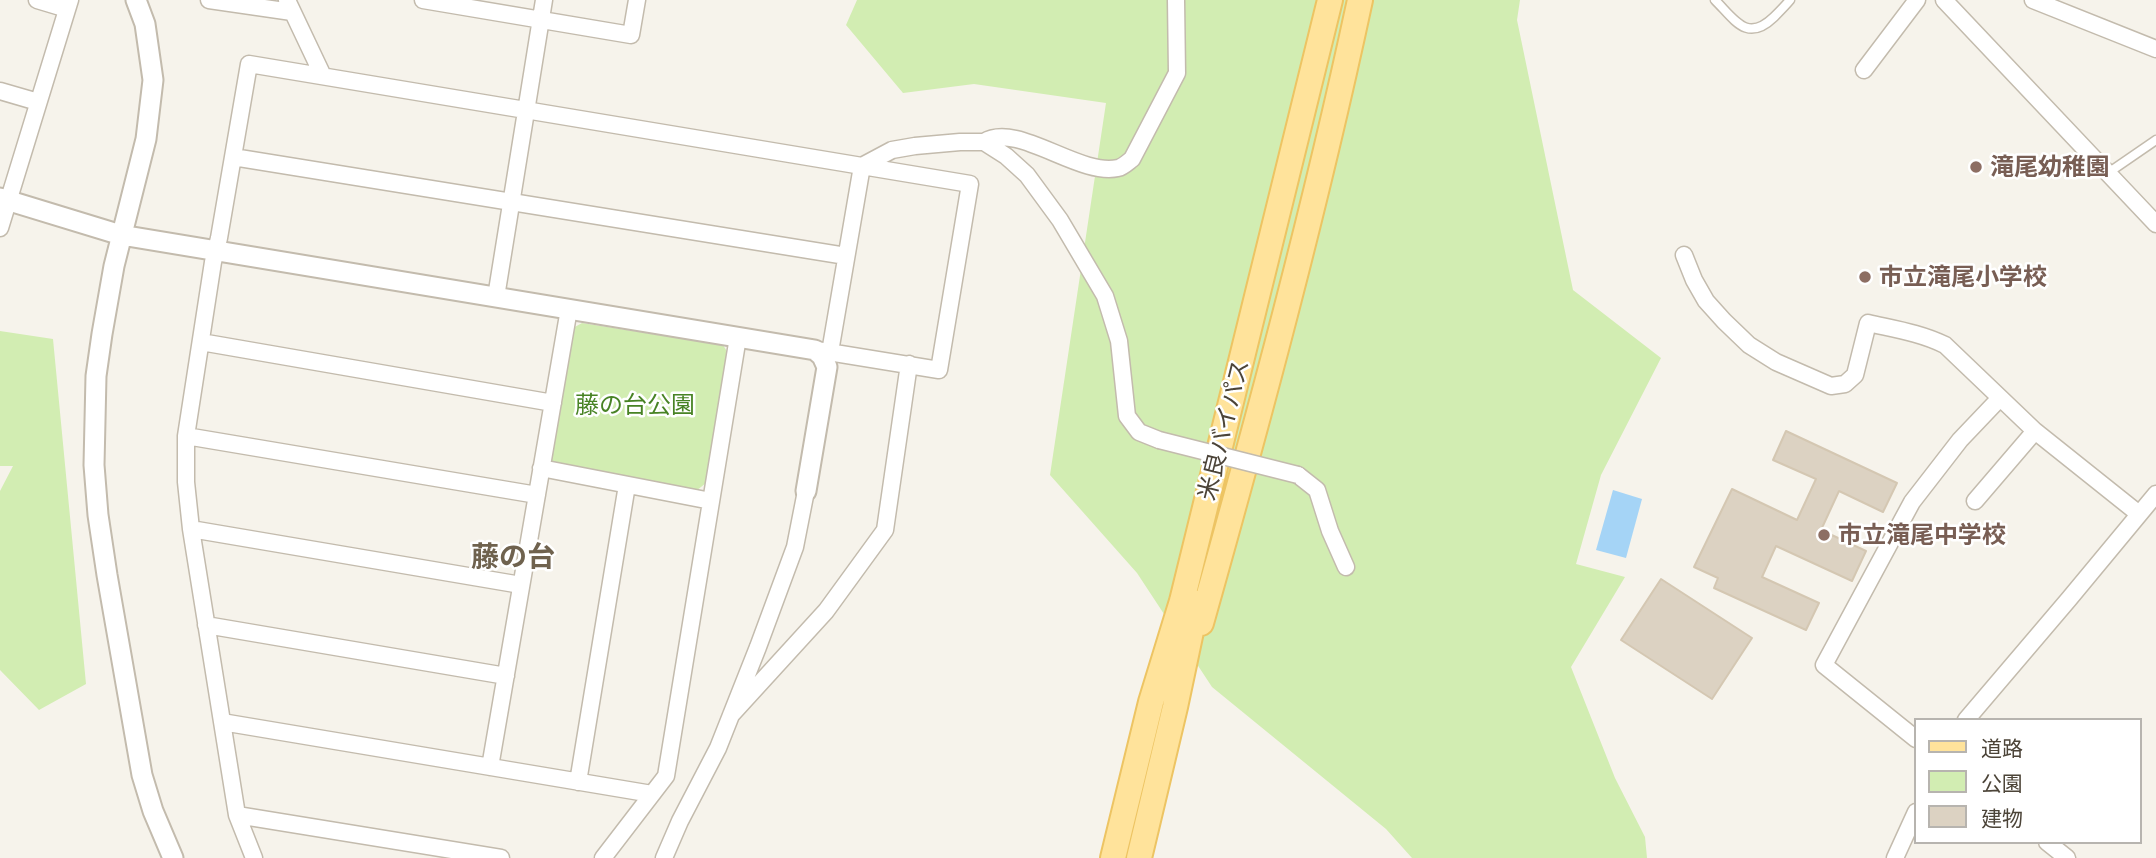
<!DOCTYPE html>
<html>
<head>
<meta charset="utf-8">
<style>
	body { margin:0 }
	#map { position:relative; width:2156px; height:858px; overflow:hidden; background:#f6f3eb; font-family:"Golos Text","Noto Sans JP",sans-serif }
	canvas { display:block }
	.legend { position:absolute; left:1914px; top:718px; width:228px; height:126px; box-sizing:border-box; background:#fff; border:2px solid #b7b4af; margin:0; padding:9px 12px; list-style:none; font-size:21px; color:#4c4438 }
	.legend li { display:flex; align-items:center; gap:14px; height:35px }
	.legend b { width:35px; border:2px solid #b7b4af }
</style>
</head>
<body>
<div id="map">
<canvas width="2156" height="858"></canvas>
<ul class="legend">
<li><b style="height:9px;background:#ffe39b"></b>道路</li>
<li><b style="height:19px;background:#d2edb2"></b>公園</li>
<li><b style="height:19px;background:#dcd2c2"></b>建物</li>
</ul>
</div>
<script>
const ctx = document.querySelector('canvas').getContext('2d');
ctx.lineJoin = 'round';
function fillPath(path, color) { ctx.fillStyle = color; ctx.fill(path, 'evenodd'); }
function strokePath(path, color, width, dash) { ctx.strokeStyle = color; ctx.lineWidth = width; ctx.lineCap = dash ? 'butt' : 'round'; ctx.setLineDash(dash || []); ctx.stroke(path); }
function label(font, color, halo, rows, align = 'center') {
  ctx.font = font + ' "Golos Text","Noto Sans JP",sans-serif'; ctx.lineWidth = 5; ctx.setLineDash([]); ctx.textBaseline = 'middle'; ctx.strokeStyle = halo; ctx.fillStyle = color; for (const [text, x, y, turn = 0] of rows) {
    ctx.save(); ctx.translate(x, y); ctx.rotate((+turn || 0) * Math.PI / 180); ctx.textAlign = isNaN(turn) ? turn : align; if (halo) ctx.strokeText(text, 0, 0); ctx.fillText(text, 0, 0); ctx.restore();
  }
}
fillPath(new Path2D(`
	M 857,0 L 1520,0 L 1517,20 L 1573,290 L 1661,358 L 1601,475 L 1576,564 L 1625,577 L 1571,667 L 1615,778 L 1645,837 L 1647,858 L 1412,858 L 1386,829 L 1212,687 L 1137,573 L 1050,475 L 1106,103 L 974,84 L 903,93 L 846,25 Z
	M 582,323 L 723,345 L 728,353 L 706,483 L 696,491 L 550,464 L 573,328 Z
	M 0,331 L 53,339 L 86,684 L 39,710 L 0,670 L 0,491 L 13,466 L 0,466 Z`), '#d2edb2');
fillPath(new Path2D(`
	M 1613,490 L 1642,499 L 1626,558 L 1596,550 Z`), '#a5d4f6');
const building = new Path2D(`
	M 1786,431 L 1897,483 L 1883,512 L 1839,491 L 1821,530 L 1866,551 L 1852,581 L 1776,546 L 1762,577 L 1819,603 L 1806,630 L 1714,588 L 1718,578 L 1694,567 L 1732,489 L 1797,520 L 1816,479 L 1773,460 Z
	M 1661,579 L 1752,638 L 1712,699 L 1621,640 Z`);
fillPath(building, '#dcd2c2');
strokePath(building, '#d4c7b2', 2);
const service = new Path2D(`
	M 1715,0 C 1735,20 1747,43 1774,17 C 1780,11 1785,6 1790,0
	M 2108,173 L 2156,140`);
const minor = new Path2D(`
	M 37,0 L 67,9
	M 209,0 L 292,12
	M 287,0 L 323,76
	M 423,0 L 631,35 L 637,0
	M 1944,0 L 2156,224
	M 2033,0 L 2156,49
	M 1864,70 L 1917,0
	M 0,91 L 38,102
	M 984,142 C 1017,121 1079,177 1118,168 C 1123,167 1128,162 1132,159 L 1177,73 L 1176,0
	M 233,157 L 846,256
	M 0,228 L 70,0
	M 1684,255 L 1694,280 L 1706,301 L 1724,321 L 1749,345 L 1776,362 L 1831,386 L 1845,384 L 1855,375 L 1868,323 C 1894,329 1921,333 1945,345 L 2035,431 L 2139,514
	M 496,297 L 544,0
	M 201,342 L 553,403
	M 830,352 L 862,166 L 892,150 L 915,146 L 960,142 L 984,142 L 1006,156 L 1027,175 L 1060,220 L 1105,296 L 1119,341 L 1127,416 L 1139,432 L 1159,440
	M 186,436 L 537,495
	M 541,468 L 711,501
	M 1298,475 L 1317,490 L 1330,531 L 1346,567
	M 1975,501 L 2035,431
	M 191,529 L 521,585
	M 206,625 L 506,676
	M 731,715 L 826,611 L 885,530 L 909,364
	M 1966,720 L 2069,599 L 2156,494
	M 222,722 L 652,794
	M 1916,739 L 1824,665 L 1912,502 L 1960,440 L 2000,398
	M 490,767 L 569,309
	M 578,782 L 627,485
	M 237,815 L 501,858
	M 2047,842 L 2067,858
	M 254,858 L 237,815 L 191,529 L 186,482 L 186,436 L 213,262 L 219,238 L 249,64 L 970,184 L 939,370 L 810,349
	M 603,858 L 666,776 L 738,337
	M 664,858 L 680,821 L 718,748 L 758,647 L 795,547 L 806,491
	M 1895,858 L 1916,812`);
const tertiary = new Path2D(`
	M 136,0 L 145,24 L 153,80 L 146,139 L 114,266 L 102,334 L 96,376 L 94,465 L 98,515 L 107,575 L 142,775 L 153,811 L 173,858
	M 0,198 L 121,235 L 815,350 L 822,356 L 827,367 L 806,491`);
const primary = new Path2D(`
	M 1201,623 C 1259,417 1315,210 1360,0
	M 1113,858 L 1151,702 L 1182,601 L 1330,0
	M 1139,858 L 1175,707 L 1197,603`);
strokePath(service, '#c3bbad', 11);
strokePath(minor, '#c3bbad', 19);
strokePath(tertiary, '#c3bbad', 23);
strokePath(primary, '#edc463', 28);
strokePath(service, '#fff', 8);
strokePath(minor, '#fff', 16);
strokePath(tertiary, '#fff', 19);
strokePath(primary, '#ffe39b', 24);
const minorBridge = new Path2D(`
	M 1159,440 L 1298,475`);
strokePath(minorBridge, '#c3bbad', 19, []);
strokePath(minorBridge, '#fff', 16);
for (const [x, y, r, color] of [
	[1976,167,7,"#8d6e63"],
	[1865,277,7,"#8d6e63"],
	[1824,535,7,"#8d6e63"]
]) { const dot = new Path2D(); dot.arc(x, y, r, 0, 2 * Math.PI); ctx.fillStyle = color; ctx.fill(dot); strokePath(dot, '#fff', 2.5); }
label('bold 24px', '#785e54', '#fff', [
	["滝尾幼稚園",1990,167],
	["市立滝尾小学校",1879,277],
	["市立滝尾中学校",1838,535]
], 'left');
label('24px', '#488325', '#fff', [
	["藤の台公園",635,405]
]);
label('24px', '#4c4438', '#fff', [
	["米良バイパス",1224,430,-76]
]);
label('bold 28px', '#6f624e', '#fff', [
	["藤の台",513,557]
]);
</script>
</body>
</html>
